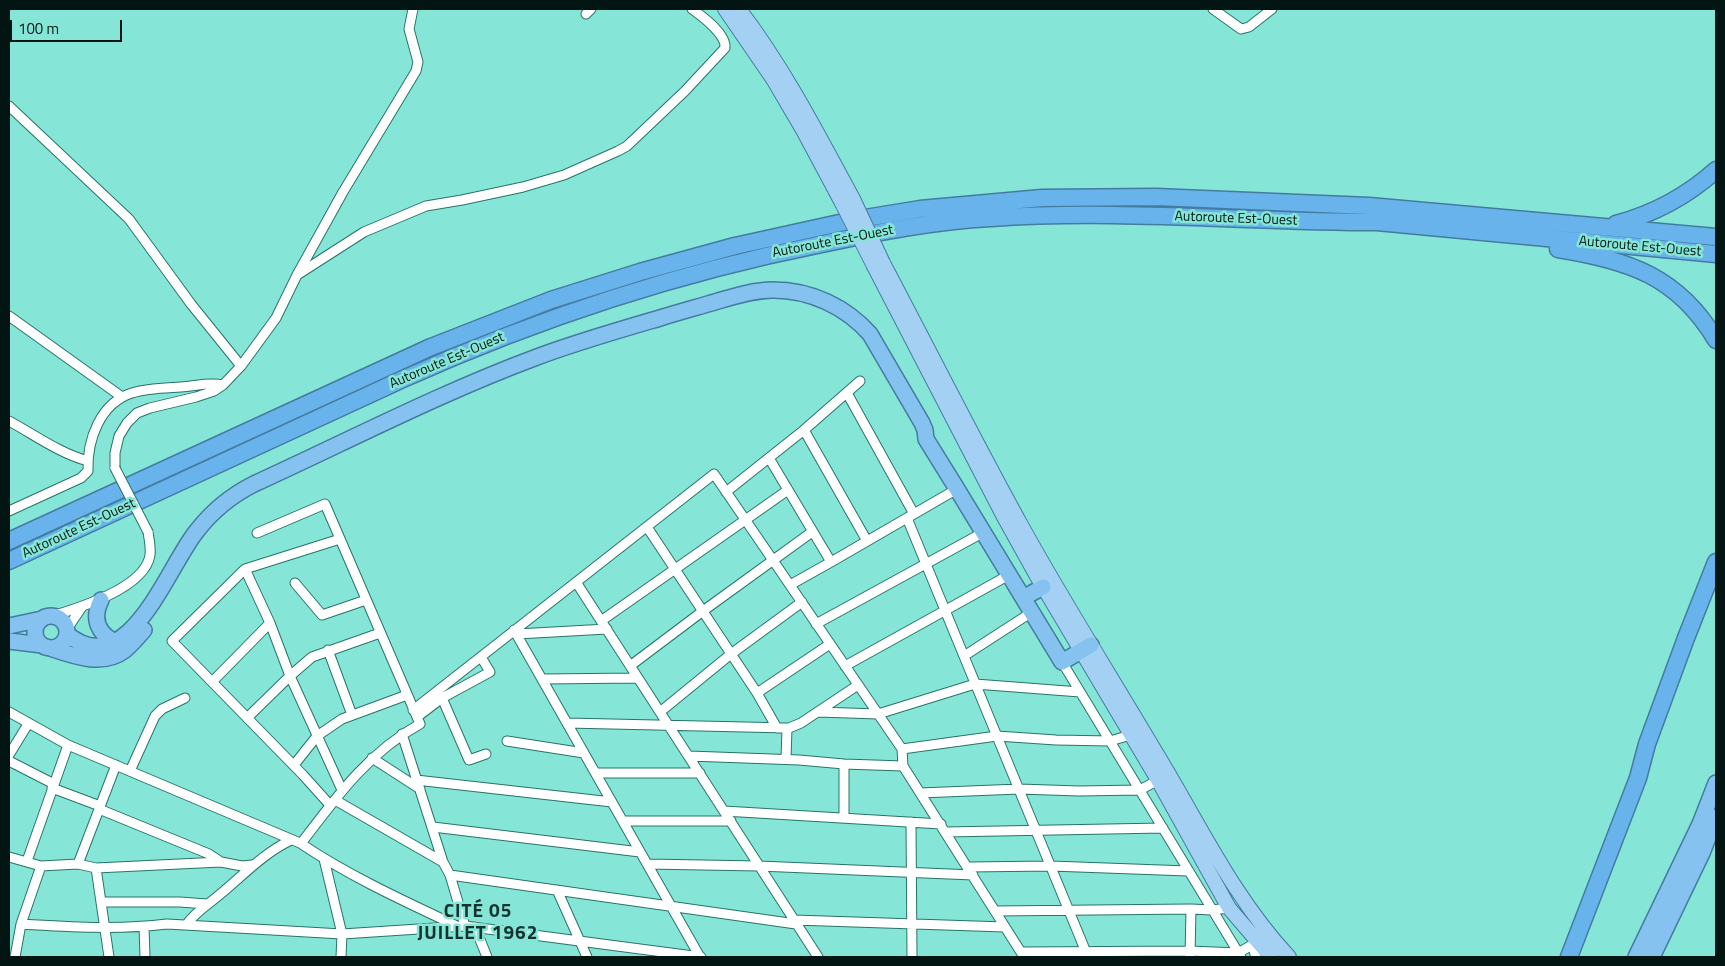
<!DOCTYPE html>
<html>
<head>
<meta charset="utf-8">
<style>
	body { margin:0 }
	#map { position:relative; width:1725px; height:966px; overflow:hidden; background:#85e6d7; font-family:"Titillium Web",sans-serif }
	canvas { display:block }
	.frame { position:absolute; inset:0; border:10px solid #021512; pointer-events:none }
	.scale { position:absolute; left:10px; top:20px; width:112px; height:22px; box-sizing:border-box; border:2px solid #021512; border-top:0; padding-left:6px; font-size:15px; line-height:18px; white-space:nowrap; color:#021512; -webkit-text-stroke:4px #85e6d7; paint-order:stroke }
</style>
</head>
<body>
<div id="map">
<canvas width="1725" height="966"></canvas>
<div class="frame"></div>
<div class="scale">100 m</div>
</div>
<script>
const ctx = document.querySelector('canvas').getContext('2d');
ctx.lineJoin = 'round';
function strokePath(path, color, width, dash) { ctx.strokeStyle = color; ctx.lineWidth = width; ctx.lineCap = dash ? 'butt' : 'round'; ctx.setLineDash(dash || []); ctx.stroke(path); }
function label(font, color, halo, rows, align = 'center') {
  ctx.font = font + ' "Titillium Web",sans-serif'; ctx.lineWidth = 5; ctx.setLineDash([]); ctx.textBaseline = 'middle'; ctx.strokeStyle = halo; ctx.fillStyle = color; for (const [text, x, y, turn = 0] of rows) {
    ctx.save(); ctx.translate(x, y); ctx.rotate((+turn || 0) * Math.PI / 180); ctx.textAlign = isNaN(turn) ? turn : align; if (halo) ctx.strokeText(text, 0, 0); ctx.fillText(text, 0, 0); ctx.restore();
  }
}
const minor = new Path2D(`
	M 1213,9 L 1241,29 L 1249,27 L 1272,9
	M 586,14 L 591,9
	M 9,106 L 129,219 L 191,304 L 241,366
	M 297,275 L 364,232 L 426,206 L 462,200 L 523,187 L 564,175 L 618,151 L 627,146 L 685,91 L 725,48 C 727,35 702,16 692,9
	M 9,316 L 122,397
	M 847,393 L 914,514
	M 9,421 C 35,435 59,453 88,461
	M 804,430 L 867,541
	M 769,458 L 831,562 L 957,489
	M 115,468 L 115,453 L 119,436 L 127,423 L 137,413 L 150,408 L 196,397 L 214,391 L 223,385 L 241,366 L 276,318 L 297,275 L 343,192 L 416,71 L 418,62 L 409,29 L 413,9
	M 726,492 L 804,430 L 860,381
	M 9,511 L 81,478 L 88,471 C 87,440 100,403 132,393 C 147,388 165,388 181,387 C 196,386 209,382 223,385
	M 907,518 L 1088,957
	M 647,527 L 757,693 L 777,728
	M 257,533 L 325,504 L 417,717
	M 245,569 L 270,623 L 290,676 L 342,790
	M 576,582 L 818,957
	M 295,583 L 322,615 L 366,600
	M 790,585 L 831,562
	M 52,616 C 79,608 145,588 150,555 C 151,547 149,539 148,532
	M 601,621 L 788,490
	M 816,624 L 984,532
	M 67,629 L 82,607
	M 514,630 L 700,957
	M 517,634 L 607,629
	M 328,650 L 352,715
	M 964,656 L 1032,612
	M 1062,662 L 1241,957
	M 630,666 L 703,611 L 812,532
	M 845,666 L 1009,575
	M 542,679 L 638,678
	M 212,682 L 270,623
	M 757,693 L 830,644
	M 442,698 L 469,760 L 486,754
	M 413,710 L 714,474 L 902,749 L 903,766 L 1024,957
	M 9,712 L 68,745 L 300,843 C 349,876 404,901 457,926
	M 660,712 L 731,654 L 802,602
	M 818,712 L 878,714 L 975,684 L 1080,692
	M 247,718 L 290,676 L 312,657 L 380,633
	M 567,723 L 789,728 L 801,723 L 858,685
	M 402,734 L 443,862 L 450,875 L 465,926
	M 507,741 L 584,753
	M 902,749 L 997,736 L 1056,740 L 1110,741 L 1134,734
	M 9,755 L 28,724
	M 689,756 L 799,760 L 844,764 L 903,766
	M 372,758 L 420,789
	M 786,759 L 787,728
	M 9,761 L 54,784
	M 844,764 L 844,818
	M 294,765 L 317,736 L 342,719 L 407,695
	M 130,771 L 155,716 L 162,709 L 185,698
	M 596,773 L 700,773
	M 416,780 L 612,802
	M 52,788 L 100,806
	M 920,793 L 1019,789 L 1079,791 L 1140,790 L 1158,780
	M 335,800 L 443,862
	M 330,805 L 303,775 L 172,641 L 245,569 L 340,539
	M 99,809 L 209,854 L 221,862
	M 724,811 L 941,824
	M 623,821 L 731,821
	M 911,822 L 912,957
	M 433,827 L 640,852
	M 945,832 L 1163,828
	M 300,843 L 303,841 C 337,796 369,752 420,724 L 417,717 L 442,698 L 490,672 L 481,657
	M 9,857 L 41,866 L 78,864 L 96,868 L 109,957
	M 324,859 L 342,934 L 341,957
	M 27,861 L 68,745
	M 78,864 L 116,765
	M 647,864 L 759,866 L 973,875
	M 968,867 L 1051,866 L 1188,871
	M 96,868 L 221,862 L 242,866 L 252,865
	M 450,875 L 796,924
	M 557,890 L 587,957
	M 102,902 L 180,902 L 207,904
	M 995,911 L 1191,909 L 1212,910 L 1229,908
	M 794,920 L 1005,927
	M 21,924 C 69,927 119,930 167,924 L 342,934 L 465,926 L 701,957
	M 187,924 C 194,914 203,908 213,900 C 239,880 260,855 291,840
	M 144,927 L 145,957
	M 475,927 L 487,957
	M 1252,945 L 1256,957
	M 1021,952 L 1190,951 L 1238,953 L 1252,945 L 1261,937
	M 15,957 L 21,924 L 41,866
	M 1190,957 L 1191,909`);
const primary = new Path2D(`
	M 725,9 L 773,79 L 803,130 L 842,203
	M 739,9 C 784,68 818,134 853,199
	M 883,263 C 929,350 973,438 1021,525 C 1063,601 1110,675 1155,751 C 1198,821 1232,896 1289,957
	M 874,266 L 1003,515 L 1038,578 L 1158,780 L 1229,908 L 1271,957`);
const trunk = new Path2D(`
	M 1023,598 L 1043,587
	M 101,600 C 92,618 97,633 115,642
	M35 632a16 16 0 1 1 32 0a16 16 0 1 1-32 0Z
	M 9,626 L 42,619
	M 67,634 C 128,684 167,568 196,532 C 212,511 230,496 254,484 C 348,441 440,393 537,357 C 577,342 619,330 660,318 C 679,312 698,307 718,301 C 735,296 755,290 773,290 C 811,290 846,307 870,334 L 922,423 L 925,430 L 926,439 L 957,489 L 1062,662 L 1091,645
	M 9,641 L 42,645
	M 47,647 C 71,655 102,668 125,650 C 132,644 138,637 144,630
	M 1636,957 L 1700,824 L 1716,783
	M 1652,957 L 1702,853 L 1716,817`);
const motorway = new Path2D(`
	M 1616,224 C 1653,214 1687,196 1716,170
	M 1558,249 C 1628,260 1678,276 1716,340
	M 9,541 L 431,347 L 551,300 L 640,272 L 735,246 L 853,220 L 920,209 L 1042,198 L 1156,197 L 1369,206 L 1716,237
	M 9,561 L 403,379 C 539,318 676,273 822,244 C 878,232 934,221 991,218 C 1119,209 1248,222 1377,222 L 1716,254
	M 1569,957 L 1638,778 L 1647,744 L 1686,638 L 1716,562`);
strokePath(minor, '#277469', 11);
strokePath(primary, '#447c9f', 16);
strokePath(trunk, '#447c9f', 18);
strokePath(motorway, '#447c9f', 19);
strokePath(minor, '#fff', 9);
strokePath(primary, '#a4d1f3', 14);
strokePath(trunk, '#86c2ef', 15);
strokePath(motorway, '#68b3eb', 16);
const minorBridge = new Path2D(`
	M 115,468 L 148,532`);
const primaryBridge = new Path2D(`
	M 853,199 L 883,263
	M 842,203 L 874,266`);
strokePath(minorBridge, '#277469', 11, []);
strokePath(primaryBridge, '#447c9f', 16, []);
strokePath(minorBridge, '#fff', 9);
strokePath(primaryBridge, '#a4d1f3', 14);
label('14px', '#021512', '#85e6d7', [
	["Autoroute Est-Ouest",1236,219,2],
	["Autoroute Est-Ouest",833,242,-11],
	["Autoroute Est-Ouest",1640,247,5],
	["Autoroute Est-Ouest",447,361,-23],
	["Autoroute Est-Ouest",79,529,-25]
]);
ctx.letterSpacing = '1px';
label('bold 19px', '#153430', '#85e6d7', [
	["CITÉ 05",478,912],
	["JUILLET 1962",478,934]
]);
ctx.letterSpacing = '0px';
</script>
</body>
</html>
